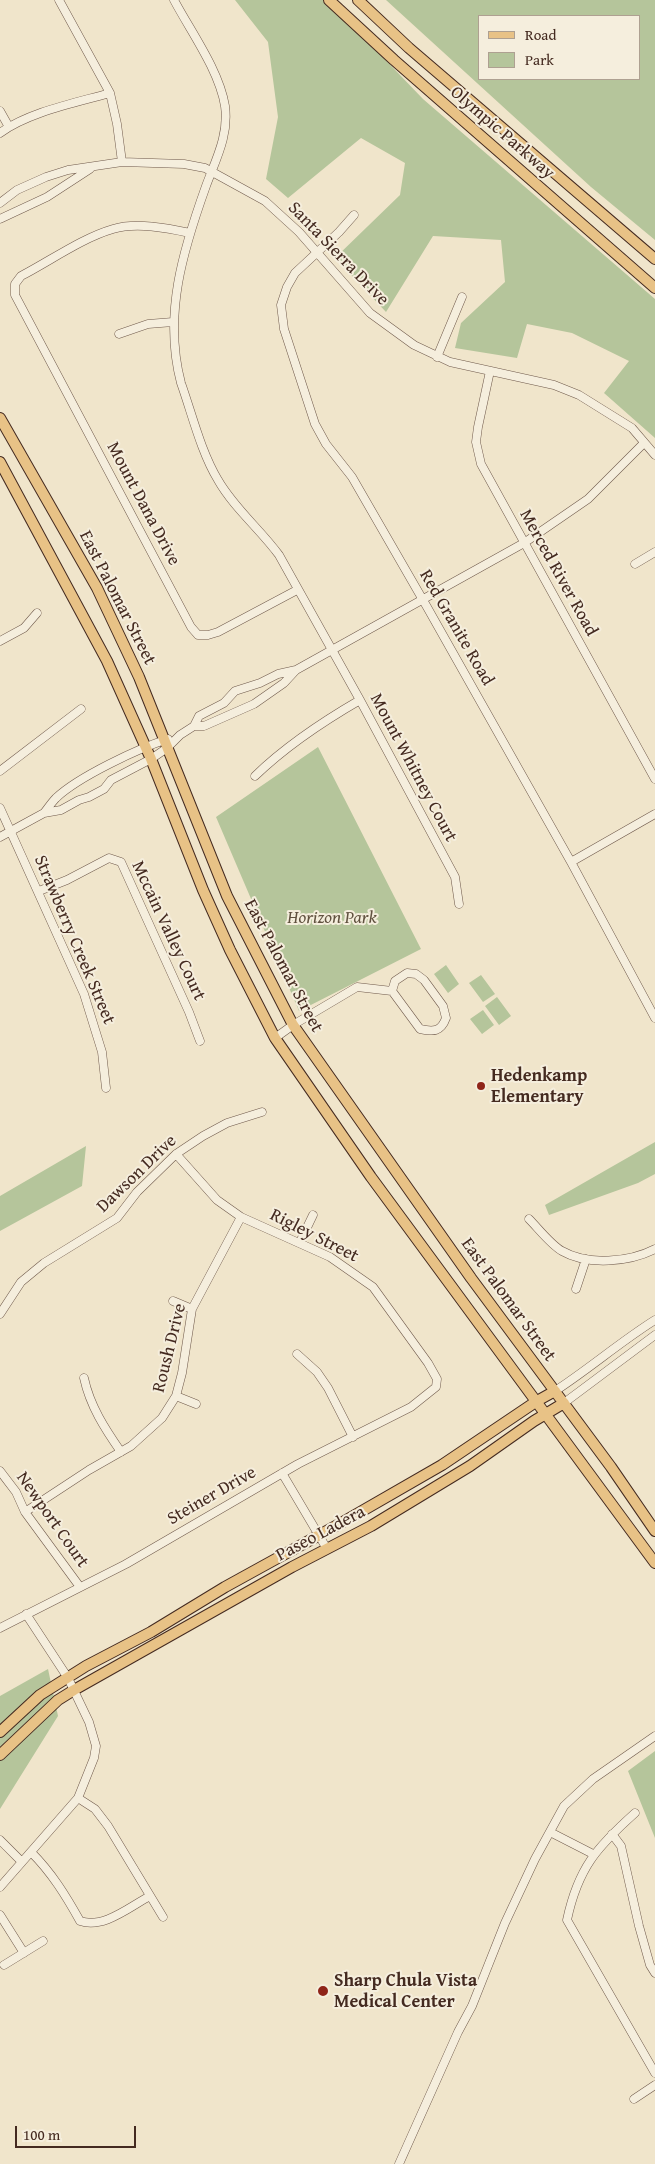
<!DOCTYPE html>
<html>
<head>
<meta charset="utf-8">
<style>
	body { margin:0 }
	#map { position:relative; width:655px; height:2164px; overflow:hidden; background:#f0e5cb; font-family:"Gentium Book Plus",serif }
	canvas { display:block }
	.legend { position:absolute; left:478px; top:15px; width:162px; height:65px; box-sizing:border-box; background:#f5eedd; border:1px solid #aea091; margin:0; padding:6px 9px; list-style:none; font-size:15px; color:#442a20 }
	.legend li { display:flex; align-items:center; gap:10px; height:25px }
	.legend b { width:25px; border:1px solid #aea091 }
	.scale { position:absolute; left:15px; top:2126px; width:121px; height:22px; box-sizing:border-box; border:2px solid #442a20; border-top:0; padding-left:6px; font-size:15px; line-height:18px; white-space:nowrap; color:#442a20; -webkit-text-stroke:4px #f5eedd; paint-order:stroke }
</style>
</head>
<body>
<div id="map">
<canvas width="655" height="2164"></canvas>
<ul class="legend">
<li><b style="height:6px;background:#e8c286"></b>Road</li>
<li><b style="height:14px;background:#b5c59b"></b>Park</li>
</ul>
<div class="scale">100 m</div>
</div>
<script>
const ctx = document.querySelector('canvas').getContext('2d');
ctx.lineJoin = 'round';
function fillPath(path, color) { ctx.fillStyle = color; ctx.fill(path, 'evenodd'); }
function strokePath(path, color, width, dash) { ctx.strokeStyle = color; ctx.lineWidth = width; ctx.lineCap = dash ? 'butt' : 'round'; ctx.setLineDash(dash || []); ctx.stroke(path); }
function label(font, color, halo, rows, align = 'center') {
  ctx.font = font + ' "Gentium Book Plus",serif'; ctx.lineWidth = 4; ctx.setLineDash([]); ctx.textBaseline = 'middle'; ctx.strokeStyle = halo; ctx.fillStyle = color; for (const [text, x, y, turn = 0] of rows) {
    ctx.save(); ctx.translate(x, y); ctx.rotate((+turn || 0) * Math.PI / 180); ctx.textAlign = isNaN(turn) ? turn : align; if (halo) ctx.strokeText(text, 0, 0); ctx.fillText(text, 0, 0); ctx.restore();
  }
}
fillPath(new Path2D(`
	M 235,0 L 328,0 L 423,99 L 655,299 L 655,438 L 604,393 L 629,361 L 572,333 L 527,324 L 517,358 L 455,348 L 461,323 L 505,282 L 501,240 L 433,236 L 386,312 L 335,258 L 400,195 L 405,163 L 361,138 L 288,198 L 266,179 L 278,117 L 268,42 Z
	M 386,0 L 655,0 L 655,240 L 591,187 ZM 479,16 L 639,16 L 639,79 L 479,79 Z
	M 318,747 L 421,949 L 299,1011 L 216,817 Z
	M 446,965 L 459,984 L 448,993 L 434,974 Z
	M 481,975 L 495,994 L 483,1002 L 469,983 Z
	M 497,997 L 511,1016 L 499,1025 L 485,1006 Z
	M 483,1010 L 494,1025 L 482,1034 L 470,1019 Z
	M 655,1142 L 655,1174 L 638,1183 L 549,1215 L 545,1205 Z
	M 86,1146 L 82,1186 L 0,1231 L 0,1196 Z
	M 48,1669 L 58,1716 L 0,1809 L 0,1696 Z
	M 655,1751 L 655,1838 L 628,1771 Z`), '#b5c59b');
const minor = new Path2D(`
	M 59,0 L 110,93 L 117,124 L 122,162
	M 174,0 C 191,32 219,70 225,106 C 229,135 216,159 206,186 C 183,250 163,315 181,383 C 192,414 201,452 218,480 C 234,508 260,529 279,555 L 360,700 L 455,877 L 459,904
	M 0,111 L 9,127
	M 0,133 C 29,112 75,103 110,93
	M 0,203 L 17,190 L 46,177 L 68,170 L 122,162 L 184,164 L 205,168 L 265,201 L 299,232 L 370,313 L 414,345 L 450,362 L 554,385 L 579,395 L 632,428 L 655,455
	M 354,215 L 339,232 L 295,273 L 287,287 L 281,305 L 284,329 L 315,424 L 326,444 L 352,477 L 427,607 L 571,862 L 655,1018
	M 0,219 L 47,197 L 90,169
	M 190,233 C 167,228 136,222 113,229 C 82,238 50,261 21,276 L 15,284 L 15,295 L 191,627 L 198,635 L 208,635 L 218,632 L 297,590
	M 119,334 L 148,324 L 173,322
	M 437,357 L 462,297
	M 490,371 L 478,427 L 476,442 L 481,464 L 655,779
	M 635,564 L 655,552
	M 0,641 L 24,628 L 37,613
	M 194,726 L 199,716 L 224,703 L 235,691 L 260,683 L 278,674 L 296,670 L 524,543 L 588,499 L 644,443
	M 0,771 L 81,709
	M 255,776 C 287,745 322,722 360,700
	M 0,808 L 84,994 L 102,1052 L 106,1088
	M 44,813 C 48,808 52,802 56,798 C 78,777 139,748 168,739
	M 0,837 L 44,813 L 61,810 L 79,800 L 89,797 L 104,789 L 111,780 L 151,759 L 167,748 L 180,735 L 194,726 L 204,726 L 254,704 L 284,683 L 296,670
	M 571,862 L 655,814
	M 39,891 L 67,880 L 109,858 L 121,862 L 189,1012 L 200,1041
	M 407,973 L 416,974 L 424,980 L 443,1006 L 446,1018 C 441,1032 433,1032 420,1029 L 392,991 L 395,981 Z
	M 275,1038 L 293,1025 L 357,987 L 392,991
	M 529,1219 C 538,1228 551,1245 562,1251 C 588,1266 630,1262 655,1249
	M 300,1242 L 313,1215
	M 576,1289 L 586,1259
	M 173,1301 L 192,1309
	M 0,1314 L 21,1282 L 44,1263 L 117,1218 L 137,1192 L 176,1154 L 203,1136 L 227,1123 L 262,1112
	M 297,1354 L 317,1372 L 328,1388 L 353,1437
	M 84,1378 C 90,1406 105,1429 121,1452
	M 555,1391 C 589,1369 620,1342 655,1320
	M 176,1396 L 196,1404
	M 564,1403 L 655,1335
	M 0,1471 L 16,1492 L 25,1512 L 80,1587
	M 282,1473 L 327,1549
	M 25,1512 L 89,1470 L 131,1446 L 162,1418 L 176,1396 L 182,1373 L 192,1309 L 241,1217
	M 0,1628 L 126,1564 L 298,1464 L 411,1407 L 436,1387 L 437,1379 L 428,1363 L 373,1287 L 330,1257 L 241,1217 L 217,1200 L 176,1154
	M 78,1798 L 95,1809 L 108,1826 L 163,1917
	M 635,1813 C 597,1847 578,1868 567,1920 L 655,2073
	M 550,1832 L 593,1854
	M 612,1834 L 621,1846 L 639,1926 L 650,1965 L 655,1973
	M 0,1840 L 22,1862
	M 31,1852 C 52,1873 66,1896 80,1921 C 104,1929 129,1907 150,1896
	M 0,1887 L 78,1798 L 94,1758 L 96,1746 L 89,1722 L 68,1678 L 26,1614
	M 0,1915 L 24,1953
	M 4,1965 L 43,1941
	M 634,2099 L 655,2085
	M 399,2164 L 458,2032 L 472,2006 L 505,1923 L 535,1859 L 564,1806 L 593,1779 L 655,1736`);
const major = new Path2D(`
	M 329,0 L 394,60 L 655,288
	M 358,0 L 409,48 L 655,259
	M 0,418 L 97,588 L 139,677 L 227,896 L 293,1025 L 471,1278 L 611,1467 L 655,1531
	M 0,462 L 107,661 L 151,759 L 203,890 L 230,950 L 275,1038 L 371,1177 L 655,1563
	M 0,1732 L 40,1695 L 86,1666 L 151,1632 L 225,1587 L 343,1522 L 442,1465 L 537,1401 L 555,1391
	M 0,1755 L 58,1700 L 74,1690 L 292,1567 L 371,1526 L 470,1466 L 534,1421 L 564,1403`);
strokePath(minor, '#6f594b', 9);
strokePath(major, '#442a20', 12);
strokePath(minor, '#f5eedd', 8);
strokePath(major, '#e8c286', 10);
for (const [x, y, r, color] of [
	[481,1086,5,"#8f2418"],
	[323,1991,6,"#8f2418"]
]) { const dot = new Path2D(); dot.arc(x, y, r, 0, 2 * Math.PI); ctx.fillStyle = color; ctx.fill(dot); strokePath(dot, '#f5eedd', 2); }
label('18px', '#442a20', '#f5eedd', [
	["Olympic Parkway",502,133,41],
	["Santa Sierra Drive",338,254,46],
	["Mount Dana Drive",143,504,62],
	["Merced River Road",558,573,61],
	["East Palomar Street",117,598,63],
	["Red Granite Road",456,628,60],
	["Mount Whitney Court",413,768,62],
	["Mccain Valley Court",168,931,65],
	["Strawberry Creek Street",74,940,67],
	["East Palomar Street",283,966,62],
	["Dawson Drive",137,1174,-44],
	["Rigley Street",314,1236,27],
	["East Palomar Street",508,1300,54],
	["Roush Drive",170,1348,-76],
	["Steiner Drive",212,1496,-30],
	["Newport Court",52,1520,55],
	["Paseo Ladera",321,1534,-28]
]);
label('italic 18px', '#60513f', '#f5eedd', [
	["Horizon Park",332,918]
]);
label('bold 18px', '#442a20', '#f5eedd', [
	["Hedenkamp",491,1076],
	["Elementary",491,1097],
	["Sharp Chula Vista",334,1981],
	["Medical Center",334,2002]
], 'left');
</script>
</body>
</html>
